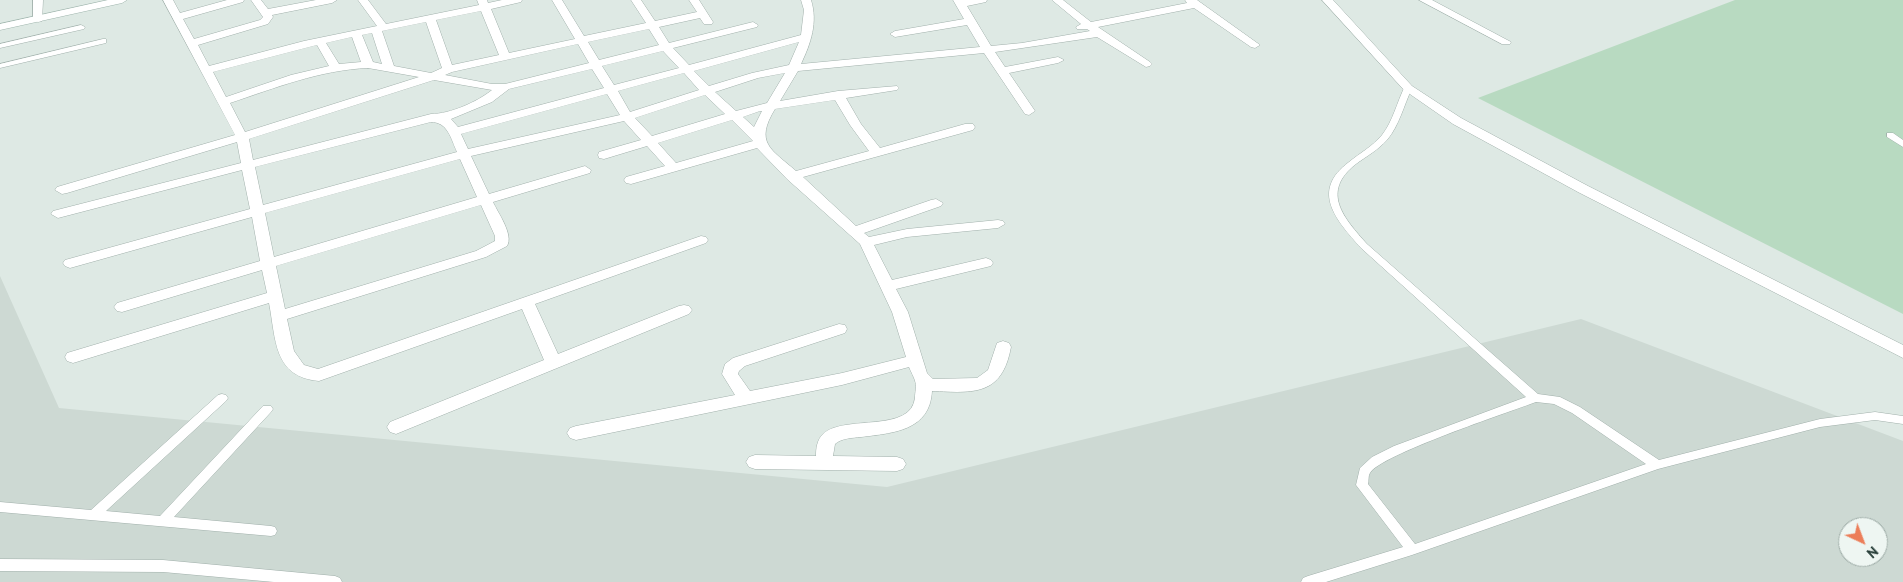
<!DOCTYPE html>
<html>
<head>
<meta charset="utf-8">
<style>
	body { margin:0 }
	#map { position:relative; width:1903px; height:582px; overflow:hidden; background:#dee9e4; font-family:"PT Sans",sans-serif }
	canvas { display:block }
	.north { position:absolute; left:1838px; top:517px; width:50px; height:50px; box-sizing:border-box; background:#eef6f2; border:1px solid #9caaa5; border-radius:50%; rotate:137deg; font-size:14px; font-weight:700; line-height:20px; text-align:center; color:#203832 }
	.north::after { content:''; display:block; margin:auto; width:18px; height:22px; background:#ec7e59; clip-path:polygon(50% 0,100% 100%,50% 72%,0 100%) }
</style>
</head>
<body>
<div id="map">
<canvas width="1903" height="582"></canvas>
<div class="north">N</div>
</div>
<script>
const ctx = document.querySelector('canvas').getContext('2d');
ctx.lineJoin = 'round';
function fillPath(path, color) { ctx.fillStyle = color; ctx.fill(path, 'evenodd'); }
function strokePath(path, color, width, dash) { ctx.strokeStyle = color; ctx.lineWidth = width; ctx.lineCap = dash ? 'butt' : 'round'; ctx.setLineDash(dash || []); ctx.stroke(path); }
fillPath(new Path2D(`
	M 0,276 L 59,408 L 887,487 L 1581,319 L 1903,441 L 1903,582 L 0,582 ZM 1848,527 L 1878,527 L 1878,557 L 1848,557 Z`), '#cdd9d3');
fillPath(new Path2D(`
	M 1735,0 L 1903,0 L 1903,314 L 1478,98 Z`), '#b8dac1');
const service = new Path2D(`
	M 81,25 L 85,27 L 84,29 L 0,48 L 0,44 Z
	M 103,39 L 106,39 L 106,43 L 0,68 L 0,64 Z
	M 1405,86 L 1408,86 L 1412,88 C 1404,105 1399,126 1387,140 C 1378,150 1367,156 1356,164 C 1320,192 1344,218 1367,244 L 1538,394 L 1560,397 L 1580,407 L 1659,460 L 1820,419 L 1875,412 L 1903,416 L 1903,424 L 1875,420 L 1820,427 L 1658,469 L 1412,555 L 1326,582 L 1301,582 L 1303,578 L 1308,576 L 1403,547 L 1356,485 L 1360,468 L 1372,457 L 1394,446 L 1526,397 L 1361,248 C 1336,220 1310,191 1349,162 C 1360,153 1373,146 1382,135 C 1393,121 1397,102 1405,86 ZM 1536,402 L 1554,404 L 1572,413 L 1646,464 L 1415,544 L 1368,484 C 1369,481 1368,475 1370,473 C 1380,455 1509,412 1536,402 Z
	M 1887,133 L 1893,133 L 1903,140 L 1903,147 L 1887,137 Z
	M 222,394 L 226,395 L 228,398 L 226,401 L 106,511 L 160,516 L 263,406 L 271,406 L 273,409 L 271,412 L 174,517 L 271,526 L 275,527 L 277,531 L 275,535 L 271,536 L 0,512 L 0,502 L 91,510 L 218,395 Z
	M 0,559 L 163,560 L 335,576 L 340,578 L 342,582 L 274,582 L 163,572 L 0,571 Z`);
const minor = new Path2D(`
	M 33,0 L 43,0 L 42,21 L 38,22 L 33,19 Z
	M 163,0 L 173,0 L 180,13 L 227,0 L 244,0 L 243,2 L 183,19 L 194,39 L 260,20 L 263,17 L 251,0 L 261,0 L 268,9 L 316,0 L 337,0 L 332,3 L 272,15 L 273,17 L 268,24 L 198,45 L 209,66 L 304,41 L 377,26 L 358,0 L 368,0 L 386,24 L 479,5 L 477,0 L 487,0 L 488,3 L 502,0 L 522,0 L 521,2 L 491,9 L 509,53 L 575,39 L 552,0 L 562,0 L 584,36 L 646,23 L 631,0 L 641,0 L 655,21 L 697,12 L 689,0 L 699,0 L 713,22 L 712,24 L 704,24 L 700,18 L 659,27 L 669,43 L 753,22 L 758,25 L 757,27 L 673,48 L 689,65 L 801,35 L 804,10 L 801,0 L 811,0 C 818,22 811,43 801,64 L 980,47 L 967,25 L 895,37 L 890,34 L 895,31 L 964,19 L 953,0 L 987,0 L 986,2 L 967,6 L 991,46 L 1022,43 L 1090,31 L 1087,29 L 1077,29 L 1076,27 L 1081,24 L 1052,0 L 1063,0 L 1091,22 L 1187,3 L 1185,0 L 1197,0 L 1260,45 L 1255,48 L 1251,47 L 1194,8 L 1098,27 L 1150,62 L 1152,64 L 1150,66 L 1146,67 L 1097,37 L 995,52 L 1005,67 L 1058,57 L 1064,60 L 1058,63 L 1009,73 L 1035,111 L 1029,115 L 1025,114 L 984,53 L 798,71 L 780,101 L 838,91 L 897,86 L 899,88 L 897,90 L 846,98 L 861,124 L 880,148 L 965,124 L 973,124 L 975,127 L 973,130 L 803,177 L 856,226 L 931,200 L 936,199 L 943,203 L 941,206 L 864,233 L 869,237 L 907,229 L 998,220 L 1003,221 L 1005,224 L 998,228 L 907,237 L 874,245 L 892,280 L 986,258 L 991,260 L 993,263 L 991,266 L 896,289 L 908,312 L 927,373 L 933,379 L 977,378 L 988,370 L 997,343 L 1003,341 L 1009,343 L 1011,347 C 1002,396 974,393 932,391 C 930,431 893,433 861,437 C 852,438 842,438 835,444 L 833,456 L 897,457 L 903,459 L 906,464 L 903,469 L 897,471 L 755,469 L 749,467 L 746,462 L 749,457 L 755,455 L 816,456 C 816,448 817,440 823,434 C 844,414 912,434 915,397 C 915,393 917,385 915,381 C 914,377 911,372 909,367 L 842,385 L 576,440 L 570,438 L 567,433 L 570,428 L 576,426 L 735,395 L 722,374 L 725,364 L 733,358 L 839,324 L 845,325 L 847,329 L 845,333 L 745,366 L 739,371 L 738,374 L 750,391 L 842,373 L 906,357 L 892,312 L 860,244 L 787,179 L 757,148 L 631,184 L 626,183 L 624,180 L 626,177 L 665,166 L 647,146 L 604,159 L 599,158 L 598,155 L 599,152 L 641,140 L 624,121 L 471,156 L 489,194 L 585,166 L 591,170 L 590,173 L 493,202 C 498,213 514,235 507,246 L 486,257 L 287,319 L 294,351 L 304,365 L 318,369 L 701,236 L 706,237 L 708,240 L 706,243 L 535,304 L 558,354 L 679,306 L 684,305 L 689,306 L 692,310 L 689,314 L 396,434 L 390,432 L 387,427 L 390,422 L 544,360 L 522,309 L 319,381 C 273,377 276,339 269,303 L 73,363 L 67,361 L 65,357 L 67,353 L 267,293 L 262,270 L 122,312 L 117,311 L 114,307 L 117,303 L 260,261 L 252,217 L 70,268 L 65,266 L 63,263 L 65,260 L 250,209 L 242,170 L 58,218 L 51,214 L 53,211 L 241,163 L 237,142 L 67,193 L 62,194 L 55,190 L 57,187 L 235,135 ZM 481,11 L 499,55 L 452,65 L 436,20 ZM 426,22 L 442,68 L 431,73 L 394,66 L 382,31 ZM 649,29 L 659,45 L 599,60 L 588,42 ZM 372,33 L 382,64 L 373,62 L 362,35 ZM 352,37 L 361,62 L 339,64 L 326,43 ZM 799,42 L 789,65 L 752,73 L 709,86 L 694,71 ZM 578,44 L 589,63 L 505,84 L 492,84 L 445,75 L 452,72 ZM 317,45 L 329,66 L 291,75 L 226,97 L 213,72 ZM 663,51 L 679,68 L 614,85 L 602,66 ZM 368,68 L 419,77 L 245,132 L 230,103 C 275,88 320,70 368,68 ZM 592,69 L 604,88 L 458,127 L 451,119 L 492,102 L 509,89 ZM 684,73 L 699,90 L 630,112 L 618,91 ZM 785,73 L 767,103 L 736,111 L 715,92 L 758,78 ZM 434,80 L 492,90 C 477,102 450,114 431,114 L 253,160 L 249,139 ZM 607,94 L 620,115 L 468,149 L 461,134 ZM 705,95 L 725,114 L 652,136 L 635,118 ZM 835,100 L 850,125 L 869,151 L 796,171 C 771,149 754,143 775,109 ZM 760,111 L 762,111 L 754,127 L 743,117 ZM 732,120 L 753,141 L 676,163 L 658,143 ZM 431,122 C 448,122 451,139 457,152 L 263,205 L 255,167 ZM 460,159 L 477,197 L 274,257 L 265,213 ZM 481,205 L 495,236 L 495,241 L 476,251 L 285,309 L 276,266 Z
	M 1419,0 L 1432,0 L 1511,42 L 1510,44 L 1502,44 Z`);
const tertiary = new Path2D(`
	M 1322,0 L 1333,0 L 1412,86 L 1461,118 L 1588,186 L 1903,345 L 1903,358 L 1578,192 L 1453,124 L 1404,90 Z`);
const secondary = new Path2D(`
	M 108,0 L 127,0 L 122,3 L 0,30 L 0,24 Z`);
strokePath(service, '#a1b0ab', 1);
strokePath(minor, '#a1b0ab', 1);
strokePath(tertiary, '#a1b0ab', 1);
strokePath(secondary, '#9eb4ac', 1);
fillPath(service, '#fff');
fillPath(minor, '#fff');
fillPath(tertiary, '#fff');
fillPath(secondary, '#fff');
</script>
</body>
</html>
